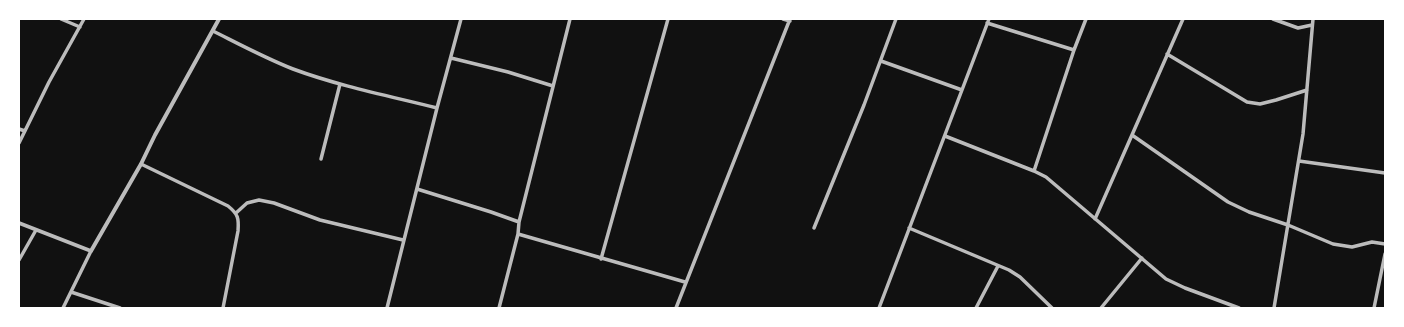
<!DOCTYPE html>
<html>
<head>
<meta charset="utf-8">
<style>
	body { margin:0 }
	#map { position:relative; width:1404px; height:327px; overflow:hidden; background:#111; font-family:Quicksand,sans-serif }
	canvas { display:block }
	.frame { position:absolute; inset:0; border:20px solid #fff; pointer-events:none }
</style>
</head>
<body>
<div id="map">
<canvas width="1404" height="327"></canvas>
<div class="frame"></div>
</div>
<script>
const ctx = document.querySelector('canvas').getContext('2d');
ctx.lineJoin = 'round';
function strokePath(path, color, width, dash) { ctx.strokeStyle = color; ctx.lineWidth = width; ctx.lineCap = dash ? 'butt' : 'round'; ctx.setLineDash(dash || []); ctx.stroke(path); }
strokePath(new Path2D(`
	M 61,19 L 80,27
	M 783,19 L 790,21
	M 1273,19 L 1298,28 L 1312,25
	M 987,23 L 1074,50
	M 213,31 C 239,44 265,58 293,69 C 339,86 389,96 437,108
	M 1167,54 L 1247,102 L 1260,104 L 1276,100 L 1307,90
	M 451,58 L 508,72 L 553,86
	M 881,61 L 962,90
	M 19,129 L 25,131
	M 1132,135 L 1228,202 L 1249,212 L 1288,225 L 1333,244 L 1352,247 L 1372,242 L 1385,244
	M 945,136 L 1034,171 L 1046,177 L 1166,279 L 1185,288 L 1239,308
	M 19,143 L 49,82 L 84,19
	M 321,159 L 340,84
	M 1299,161 L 1385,173
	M 141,164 L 228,206 C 238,214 239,218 238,231 L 223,308
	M 1034,171 L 1074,50 L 1086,19
	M 417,189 L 491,212 L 519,222
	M 236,213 L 247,203 L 259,200 L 274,203 L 320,220 L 403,240
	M 1095,219 L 1183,19
	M 814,228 L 864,105 L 896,19
	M 909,228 L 1009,270 L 1020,277 L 1052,308
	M 518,234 L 685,282
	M 601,259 L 668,19
	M 19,260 L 36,230
	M 71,292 L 120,308
	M 63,308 L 91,251
	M 387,308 L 437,108 L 461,19
	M 499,308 L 518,234 L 519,222 L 570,19
	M 676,308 L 790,19
	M 879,308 L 989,19
	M 976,308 L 998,266
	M 1101,308 L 1142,258
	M 1274,308 L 1303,134 L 1313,19
	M 1374,308 L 1385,254`), '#bcbcbc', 3.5);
strokePath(new Path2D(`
	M 19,223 L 91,251 L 141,164 L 155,135 L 219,19`), '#bcbcbc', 4);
</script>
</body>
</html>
